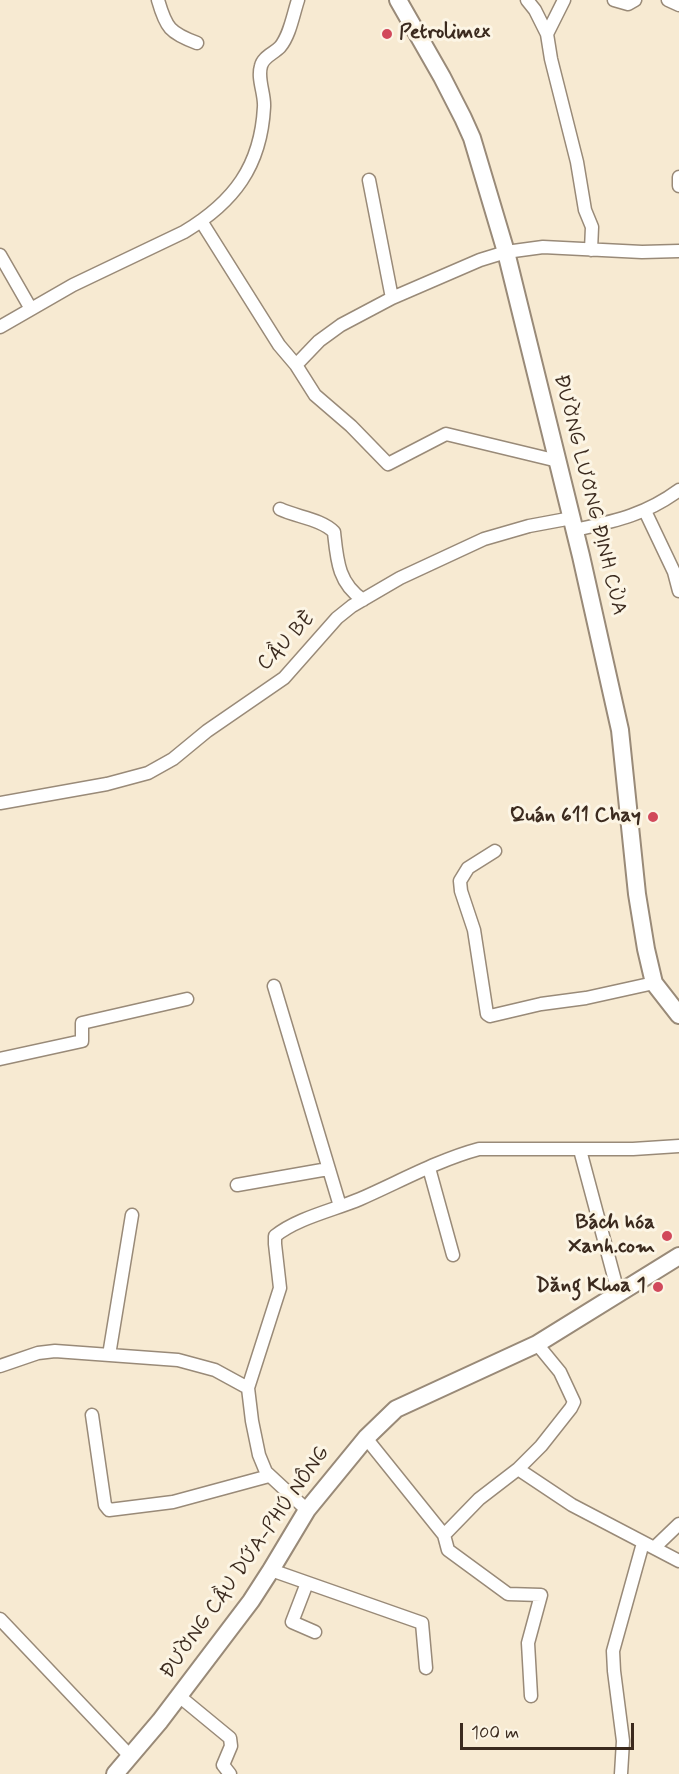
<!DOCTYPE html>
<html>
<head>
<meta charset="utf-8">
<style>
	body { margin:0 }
	#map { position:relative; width:679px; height:1774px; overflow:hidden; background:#f7ead2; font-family:Mynerve,sans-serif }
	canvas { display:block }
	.scale { position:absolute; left:460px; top:1723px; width:174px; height:27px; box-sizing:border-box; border:3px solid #3b2a1e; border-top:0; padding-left:8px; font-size:18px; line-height:21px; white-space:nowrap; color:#3b2a1e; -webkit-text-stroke:4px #fcf5e5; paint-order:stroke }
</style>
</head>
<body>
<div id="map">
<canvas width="679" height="1774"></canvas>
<div class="scale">100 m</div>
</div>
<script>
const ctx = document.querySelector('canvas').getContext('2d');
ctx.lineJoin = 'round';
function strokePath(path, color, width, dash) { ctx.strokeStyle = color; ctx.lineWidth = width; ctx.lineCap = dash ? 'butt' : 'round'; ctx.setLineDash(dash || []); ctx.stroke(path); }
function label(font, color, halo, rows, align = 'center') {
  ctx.font = font + ' Mynerve,sans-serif'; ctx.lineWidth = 6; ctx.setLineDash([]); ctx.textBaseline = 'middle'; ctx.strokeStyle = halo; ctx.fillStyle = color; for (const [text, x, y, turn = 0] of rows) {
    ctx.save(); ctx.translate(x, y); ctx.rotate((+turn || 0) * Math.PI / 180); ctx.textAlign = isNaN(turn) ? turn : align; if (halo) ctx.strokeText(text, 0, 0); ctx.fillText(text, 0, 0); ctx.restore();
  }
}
const minor = new Path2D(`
	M 158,0 C 166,28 170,33 197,43
	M 527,0 L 535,10 L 547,34 L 551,59 L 577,162 L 585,210 L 592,227 L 591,250
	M 614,0 L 628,4 L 635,0
	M 668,0 L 679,5
	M 547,34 L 564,0
	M 679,177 L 679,186
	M 369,180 L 392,298
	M 201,221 L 279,345 L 296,365 L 315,395 L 351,426 L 388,464 L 446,434 L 558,461
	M 0,255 L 31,309
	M 0,327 L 73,285 L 184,232 C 234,202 261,166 264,107 C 265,94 257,79 261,66 C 263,57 273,54 280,47 C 290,35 293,15 298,0
	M 296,365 L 319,341 L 341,325 L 392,298 L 480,260 L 506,252 L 543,247 L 642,252 L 679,251
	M 280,509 C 297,517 321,519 334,532 C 337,560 338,583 363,600
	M 645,511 L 674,572 L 679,591
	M 575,530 C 615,521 645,515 679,490
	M 0,803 L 107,784 L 148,773 L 173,759 L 207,731 L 284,678 L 337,618 L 352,606 L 400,578 L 484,539 L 529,526 L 572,518
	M 495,851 L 468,868 L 460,881 L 461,891 L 474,930 L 487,1014 L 490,1016 L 541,1004 L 586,998 L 654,983
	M 274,986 L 340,1206
	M 0,1059 L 82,1041 L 82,1023 L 187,999
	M 580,1150 L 618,1292
	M 429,1168 L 453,1255
	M 237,1185 L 328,1169
	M 537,1344 L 560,1372 L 574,1402 L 571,1408 L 541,1446 L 518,1469 L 572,1505 L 679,1561
	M 109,1355 L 132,1215
	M 0,1366 L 38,1353 L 55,1351 L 178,1360 L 215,1370 L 248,1388
	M 92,1415 L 105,1505 L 109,1510 L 173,1502 L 269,1476
	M 366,1438 L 444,1535 L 448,1550 L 508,1594 L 541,1595 L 528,1643 L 531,1696
	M 307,1510 L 266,1472 L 259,1455 L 252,1421 L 248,1388 L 280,1288 L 275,1244 L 275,1236 C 297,1218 334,1210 360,1199 C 399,1182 438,1160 479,1149 L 633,1149 L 679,1146
	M 444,1535 L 479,1499 L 518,1469
	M 655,1547 L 679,1524
	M 271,1570 L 422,1623 L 426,1668
	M 307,1583 L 292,1622 L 315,1632
	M 0,1619 L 130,1756
	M 179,1696 L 230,1738 L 231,1746 L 223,1765 L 230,1774
	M 621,1774 L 623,1741 L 614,1671 L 613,1651 L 643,1543`);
const tertiary = new Path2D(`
	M 398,0 L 442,77 L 463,118 L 472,138 L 506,252 L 581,556 L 620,730 L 637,894 L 646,949 L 654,983 L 679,1015
	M 115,1774 L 160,1721 L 251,1601 L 271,1570 L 307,1510 L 366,1438 L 396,1409 L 537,1344 L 679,1256`);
strokePath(minor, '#998a78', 15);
strokePath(tertiary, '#998a78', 20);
strokePath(minor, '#fff', 12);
strokePath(tertiary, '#fff', 16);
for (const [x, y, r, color] of [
	[387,34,6,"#d1495b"],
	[653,817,6,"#d1495b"],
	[667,1236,6,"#d1495b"],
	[658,1287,6,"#d1495b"]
]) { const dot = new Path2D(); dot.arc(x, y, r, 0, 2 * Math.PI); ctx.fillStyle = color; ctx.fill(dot); strokePath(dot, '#fcf5e5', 2); }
label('bold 21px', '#3b2a1e', '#fcf5e5', [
	["Petrolimex",399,34,"left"],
	["Quán 611 Chay",641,817],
	["Bách hóa",655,1224],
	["Xanh.com",655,1248],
	["Dăng Khoa 1",646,1287]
], 'right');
label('21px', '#3b2a1e', '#fcf5e5', [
	["ĐƯỜNG LƯƠNG ĐỊNH CỦA",589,495,76],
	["CẦU BÈ",287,642,-46],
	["ĐƯỜNG CẦU DỨA-PHÚ NÔNG",246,1563,-55]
]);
</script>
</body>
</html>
